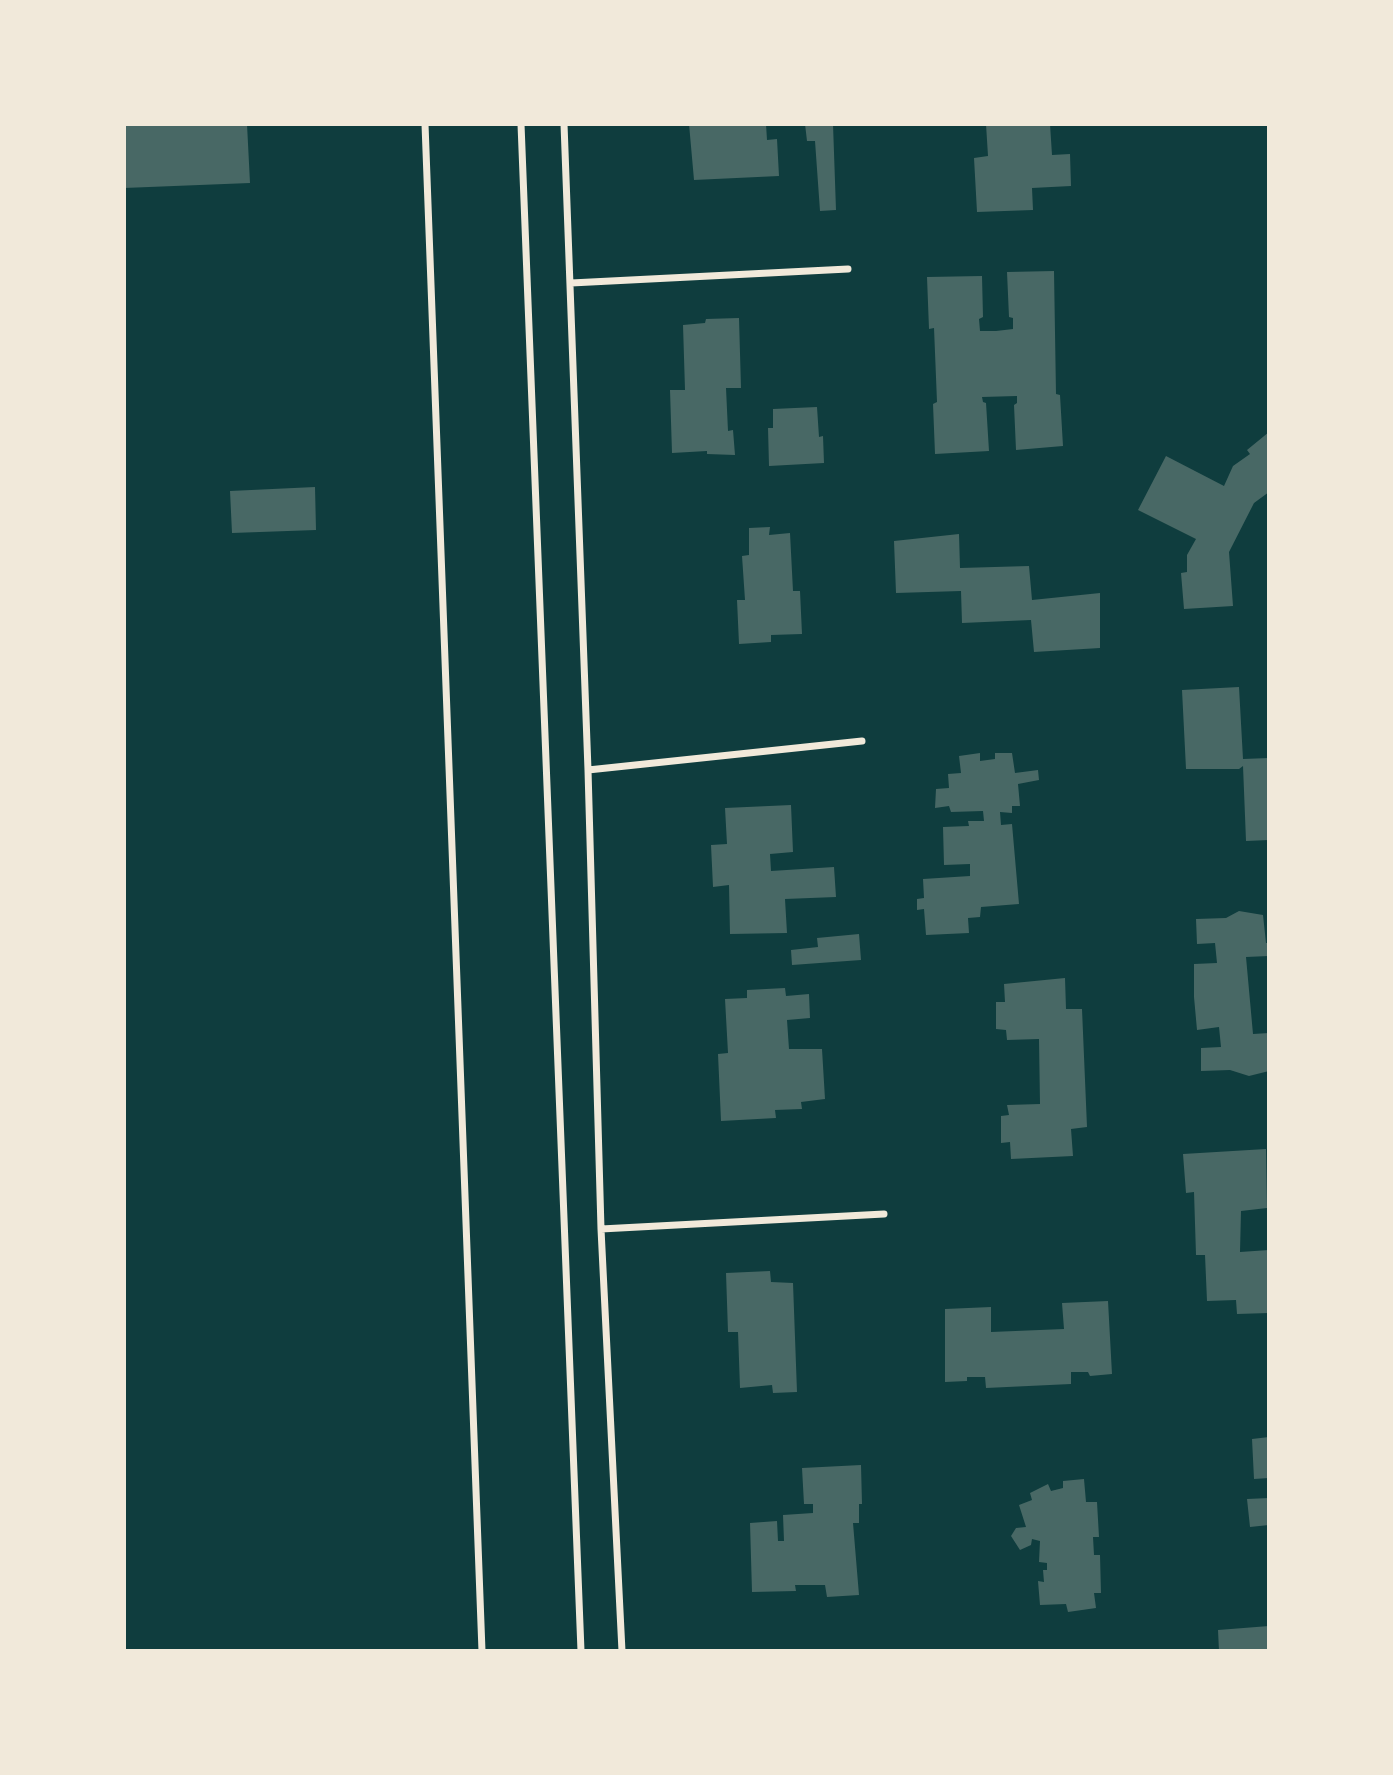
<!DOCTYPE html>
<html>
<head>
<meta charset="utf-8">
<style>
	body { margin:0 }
	#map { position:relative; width:1393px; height:1775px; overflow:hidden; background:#0f3d3e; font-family:Mulish,sans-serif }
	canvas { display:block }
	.frame { position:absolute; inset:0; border:126px solid #f1e9da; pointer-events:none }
</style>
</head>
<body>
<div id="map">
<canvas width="1393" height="1775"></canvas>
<div class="frame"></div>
</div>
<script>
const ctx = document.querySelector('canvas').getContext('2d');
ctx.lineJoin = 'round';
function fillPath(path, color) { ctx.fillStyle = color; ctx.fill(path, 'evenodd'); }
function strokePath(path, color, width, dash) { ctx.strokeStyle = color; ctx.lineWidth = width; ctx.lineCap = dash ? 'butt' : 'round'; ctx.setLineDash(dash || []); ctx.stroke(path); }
fillPath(new Path2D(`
	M 171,124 L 247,124 L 250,183 L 124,188 L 124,126 Z
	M 689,124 L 766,124 L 767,140 L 777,139 L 779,176 L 694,180 Z
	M 805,124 L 833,124 L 836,210 L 820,211 L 815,141 L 807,141 Z
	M 986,124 L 1050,124 L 1052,155 L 1070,154 L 1071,186 L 1032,188 L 1033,210 L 977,212 L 974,158 L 988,156 Z
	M 1054,271 L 1056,394 L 1060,395 L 1063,446 L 1016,450 L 1014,405 L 1017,403 L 1017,396 L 982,397 L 983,402 L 986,403 L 989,451 L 935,454 L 933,404 L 937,402 L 934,328 L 929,329 L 927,277 L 982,276 L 983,317 L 979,319 L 980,331 L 996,331 L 1013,329 L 1013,318 L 1009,317 L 1007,272 Z
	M 739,318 L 741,388 L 726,388 L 728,431 L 733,430 L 735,455 L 707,454 L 707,451 L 672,453 L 670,390 L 685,390 L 683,325 L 705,323 L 706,319 Z
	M 817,407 L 819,437 L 823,436 L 824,463 L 769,466 L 768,428 L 773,428 L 773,409 Z
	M 1269,432 L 1269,492 L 1254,503 L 1229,552 L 1233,606 L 1184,609 L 1181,573 L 1187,572 L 1187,555 L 1196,539 L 1138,510 L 1166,456 L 1224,486 L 1233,466 L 1250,454 L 1247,450 Z
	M 315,487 L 316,530 L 232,533 L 230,491 Z
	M 770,527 L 769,535 L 790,533 L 793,591 L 800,591 L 802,634 L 771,635 L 771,642 L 739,644 L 737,600 L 745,600 L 742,556 L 749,555 L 749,528 Z
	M 959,534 L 960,568 L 1029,566 L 1032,600 L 1100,593 L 1100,648 L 1034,652 L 1031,620 L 962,623 L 961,591 L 896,593 L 894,541 Z
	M 1239,687 L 1243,759 L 1269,758 L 1269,840 L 1246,841 L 1243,766 L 1239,769 L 1186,769 L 1182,690 Z
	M 980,753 L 980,761 L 995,759 L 995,753 L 1012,753 L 1015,773 L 1038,770 L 1039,780 L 1018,784 L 1020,806 L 1012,806 L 1012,813 L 1000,812 L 1001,825 L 1012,824 L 1019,904 L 981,907 L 980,917 L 968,918 L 969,933 L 926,935 L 924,909 L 917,910 L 917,899 L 924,898 L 923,879 L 970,876 L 970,864 L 944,865 L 943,827 L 969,826 L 968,821 L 984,821 L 983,811 L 951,812 L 949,806 L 935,808 L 936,789 L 949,788 L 948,774 L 961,773 L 959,756 Z
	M 791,805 L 793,852 L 770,854 L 771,871 L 834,867 L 836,897 L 785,899 L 787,933 L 730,934 L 729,885 L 713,887 L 711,845 L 727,844 L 725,808 Z
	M 1239,911 L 1263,915 L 1266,943 L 1269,943 L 1269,956 L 1246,957 L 1253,1034 L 1269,1033 L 1269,1071 L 1249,1076 L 1230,1070 L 1201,1071 L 1201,1048 L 1221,1047 L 1219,1027 L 1197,1030 L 1194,997 L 1194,964 L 1217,963 L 1215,943 L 1197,944 L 1196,919 L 1226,918 Z
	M 859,934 L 861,960 L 792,965 L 791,950 L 818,947 L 817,938 Z
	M 1065,978 L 1066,1009 L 1082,1009 L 1087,1127 L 1071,1129 L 1073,1156 L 1011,1159 L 1010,1142 L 1001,1143 L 1001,1116 L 1009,1115 L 1007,1105 L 1040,1104 L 1039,1039 L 1007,1040 L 1006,1030 L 996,1029 L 996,1002 L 1005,1002 L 1004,984 Z
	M 785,988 L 786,996 L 809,994 L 810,1018 L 787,1020 L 789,1049 L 822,1049 L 825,1099 L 801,1102 L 802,1109 L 775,1110 L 776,1118 L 721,1121 L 718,1054 L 728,1053 L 725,999 L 747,998 L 747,990 Z
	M 1266,1149 L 1267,1208 L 1241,1211 L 1240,1252 L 1269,1250 L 1269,1313 L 1237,1314 L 1236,1300 L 1207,1301 L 1205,1255 L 1196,1255 L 1194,1192 L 1186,1193 L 1183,1154 Z
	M 770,1271 L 771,1282 L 793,1283 L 797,1392 L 773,1393 L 772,1385 L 740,1388 L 738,1332 L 728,1332 L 726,1273 Z
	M 1108,1301 L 1112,1374 L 1090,1376 L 1088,1372 L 1071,1372 L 1071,1384 L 986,1388 L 985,1377 L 967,1377 L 967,1381 L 945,1382 L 945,1309 L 991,1307 L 991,1332 L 1064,1329 L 1062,1303 Z
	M 1269,1437 L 1269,1478 L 1254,1479 L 1252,1439 Z
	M 861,1465 L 862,1504 L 859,1504 L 859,1523 L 853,1523 L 859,1595 L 827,1597 L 825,1585 L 795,1585 L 796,1591 L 752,1592 L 750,1523 L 777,1521 L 778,1541 L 784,1541 L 783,1515 L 813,1513 L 813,1504 L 804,1504 L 802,1468 Z
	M 1084,1479 L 1086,1502 L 1097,1502 L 1099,1537 L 1093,1537 L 1094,1555 L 1100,1555 L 1101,1593 L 1094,1593 L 1096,1608 L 1068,1612 L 1066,1604 L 1040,1605 L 1038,1581 L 1044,1582 L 1043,1570 L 1047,1570 L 1047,1563 L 1039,1562 L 1040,1541 L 1032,1539 L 1031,1545 L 1020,1550 L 1011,1536 L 1016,1528 L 1026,1527 L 1019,1505 L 1032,1500 L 1030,1493 L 1048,1484 L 1051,1491 L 1063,1488 L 1063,1481 Z
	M 1269,1498 L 1269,1525 L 1250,1527 L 1247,1499 Z
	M 1269,1626 L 1269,1651 L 1219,1651 L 1218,1630 Z`), '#486865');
strokePath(new Path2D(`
	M 425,124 L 482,1651
	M 521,124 L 581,1651
	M 564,124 L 588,770 L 601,1229 L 622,1651
	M 571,283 L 848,269
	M 588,770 L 862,741
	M 601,1229 L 884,1214`), '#f1e9da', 7);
</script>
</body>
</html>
